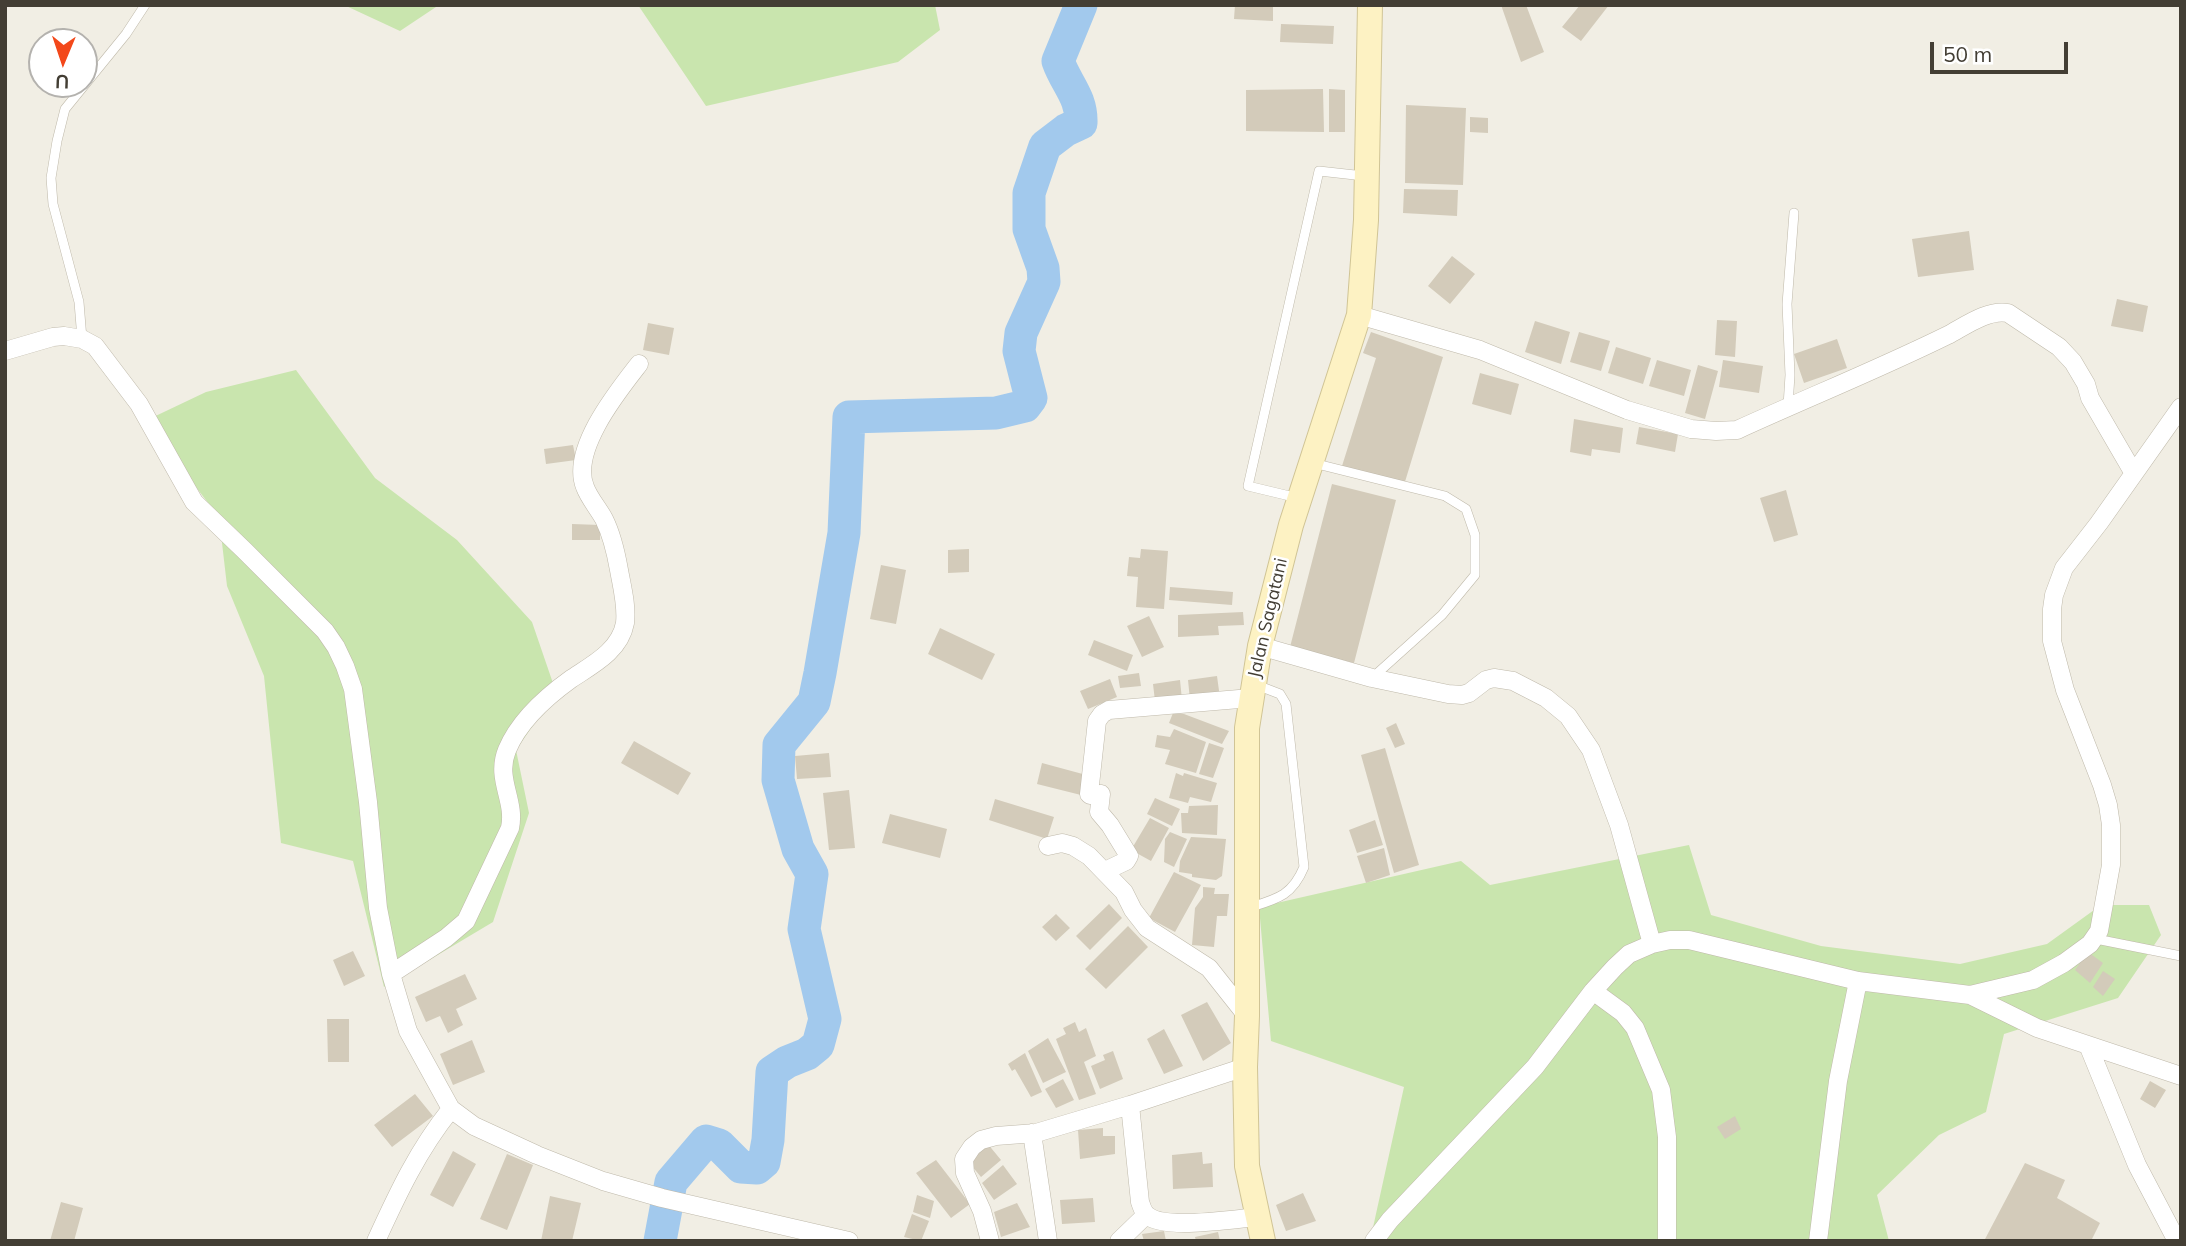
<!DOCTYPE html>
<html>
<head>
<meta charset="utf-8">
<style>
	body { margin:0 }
	#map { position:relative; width:2186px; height:1246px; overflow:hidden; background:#f1eee4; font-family:Mulish,sans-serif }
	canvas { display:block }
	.frame { position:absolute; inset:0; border:7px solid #433e34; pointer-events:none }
	.north { position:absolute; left:28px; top:28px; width:70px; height:70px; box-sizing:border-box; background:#fff; border:2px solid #b4b2ae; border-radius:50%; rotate:182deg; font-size:19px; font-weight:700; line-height:28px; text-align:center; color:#433e34 }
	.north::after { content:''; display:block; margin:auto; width:24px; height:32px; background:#f3481a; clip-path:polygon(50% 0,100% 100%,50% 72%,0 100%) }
	.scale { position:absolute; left:1930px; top:42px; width:138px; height:32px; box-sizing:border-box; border:4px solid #433e34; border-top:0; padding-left:9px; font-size:21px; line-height:24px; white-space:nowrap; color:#433e34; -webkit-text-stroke:5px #fff; paint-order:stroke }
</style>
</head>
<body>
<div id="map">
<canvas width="2186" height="1246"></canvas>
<div class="frame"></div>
<div class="north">U</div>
<div class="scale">50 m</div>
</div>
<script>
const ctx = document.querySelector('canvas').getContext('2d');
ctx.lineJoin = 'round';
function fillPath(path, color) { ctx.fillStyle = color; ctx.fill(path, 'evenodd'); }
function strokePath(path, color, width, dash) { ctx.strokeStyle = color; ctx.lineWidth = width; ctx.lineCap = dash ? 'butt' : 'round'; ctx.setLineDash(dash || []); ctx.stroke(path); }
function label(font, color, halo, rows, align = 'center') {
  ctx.font = font + ' Mulish,sans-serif'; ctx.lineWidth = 5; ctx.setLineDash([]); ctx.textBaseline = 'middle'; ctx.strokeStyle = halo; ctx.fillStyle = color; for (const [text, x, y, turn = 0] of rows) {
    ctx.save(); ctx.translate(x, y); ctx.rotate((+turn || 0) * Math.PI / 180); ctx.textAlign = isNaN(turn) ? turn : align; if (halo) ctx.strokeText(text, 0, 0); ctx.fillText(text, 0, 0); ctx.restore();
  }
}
fillPath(new Path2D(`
	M 344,5 L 439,5 L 400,31 Z
	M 638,5 L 935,5 L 940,30 L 898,62 L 706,106 Z
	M 296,370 L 375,478 L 457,540 L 532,622 L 556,692 L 516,750 L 529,813 L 493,922 L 384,987 L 353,861 L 281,843 L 264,676 L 227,586 L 219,517 L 145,421 L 206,392 Z
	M 1689,845 L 1711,915 L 1821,946 L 1960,964 L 2047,944 L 2101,905 L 2149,905 L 2161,935 L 2118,998 L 2004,1034 L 1986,1112 L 1939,1135 L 1877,1195 L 1889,1241 L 1370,1241 L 1404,1087 L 1271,1041 L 1259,907 L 1461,861 L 1490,885 Z`), '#c9e5ae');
strokePath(new Path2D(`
	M 660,1241 L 671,1182 L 706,1141 L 719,1145 L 741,1167 L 757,1168 L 764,1162 L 768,1140 L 772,1072 L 787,1062 L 807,1054 L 818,1045 L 825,1019 L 804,929 L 812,874 L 798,849 L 778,780 L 779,745 L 814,702 L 820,673 L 844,533 L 849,417 L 996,413 L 1025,406 L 1031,398 L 1019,351 L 1021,333 L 1044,282 L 1043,268 L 1029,229 L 1029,193 L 1045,146 L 1066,130 L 1081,123 C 1082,97 1066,84 1058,61 L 1081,5`), '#a2c9ed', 33);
fillPath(new Path2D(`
	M 1235,5 L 1273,5 L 1273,21 L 1234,19 Z
	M 1501,5 L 1526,5 L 1544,52 L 1521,62 Z
	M 1580,5 L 1609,5 L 1581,41 L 1562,27 Z
	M 1281,24 L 1334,26 L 1333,44 L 1280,42 Z
	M 1323,89 L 1324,132 L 1246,131 L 1246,90 Z
	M 1329,89 L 1345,90 L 1345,132 L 1329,132 Z
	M 1406,105 L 1466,108 L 1463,185 L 1405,183 Z
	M 1470,117 L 1488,118 L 1488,133 L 1470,132 Z
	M 1404,189 L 1458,190 L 1457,216 L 1403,213 Z
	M 1969,231 L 1974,270 L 1918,277 L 1912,239 Z
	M 1452,256 L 1475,274 L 1450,304 L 1428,286 Z
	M 2117,299 L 2148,306 L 2143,332 L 2111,326 Z
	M 1717,320 L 1737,321 L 1735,357 L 1715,355 Z
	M 1535,321 L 1570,332 L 1561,364 L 1525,352 Z
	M 648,323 L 674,328 L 669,355 L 643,350 Z
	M 1371,332 L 1443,357 L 1404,485 L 1342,466 L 1376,358 L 1363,353 Z
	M 1579,332 L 1610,341 L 1601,371 L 1570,362 Z
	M 1837,339 L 1847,368 L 1804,383 L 1794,354 Z
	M 1616,347 L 1651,358 L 1643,384 L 1608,373 Z
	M 1657,360 L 1691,370 L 1684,396 L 1649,386 Z
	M 1723,360 L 1763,366 L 1759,393 L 1719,387 Z
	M 1698,365 L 1718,371 L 1705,419 L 1685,413 Z
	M 1480,373 L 1519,384 L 1511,415 L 1472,404 Z
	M 1574,419 L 1623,428 L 1620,453 L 1592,449 L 1591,456 L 1570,452 Z
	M 1639,427 L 1678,434 L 1675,452 L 1636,444 Z
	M 573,445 L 576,460 L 546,464 L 544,449 Z
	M 1332,484 L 1396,500 L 1354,663 L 1290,647 Z
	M 1786,490 L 1798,535 L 1774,542 L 1760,498 Z
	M 572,524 L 600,525 L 600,540 L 572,540 Z
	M 969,549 L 969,572 L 948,573 L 948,550 Z
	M 1141,549 L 1168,551 L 1164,609 L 1136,607 L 1138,577 L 1127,576 L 1129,557 L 1140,558 Z
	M 881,565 L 906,570 L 896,624 L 870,619 Z
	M 1170,587 L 1233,592 L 1232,605 L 1169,600 Z
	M 1243,612 L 1244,625 L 1218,626 L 1219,635 L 1178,637 L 1178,615 Z
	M 1149,616 L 1164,647 L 1142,657 L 1127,626 Z
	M 940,628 L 995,654 L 982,680 L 928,654 Z
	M 1094,640 L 1133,655 L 1127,671 L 1088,655 Z
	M 1139,673 L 1141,686 L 1120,688 L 1118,676 Z
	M 1217,676 L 1220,698 L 1190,700 L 1188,680 Z
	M 1110,679 L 1117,697 L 1088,709 L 1080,691 Z
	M 1180,680 L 1182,700 L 1155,701 L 1153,684 Z
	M 1173,713 L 1184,714 L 1229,731 L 1222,744 L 1169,723 Z
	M 1396,723 L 1405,744 L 1395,748 L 1386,728 Z
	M 1174,729 L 1206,742 L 1196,773 L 1165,764 L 1170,750 L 1155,747 L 1157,735 L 1170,737 Z
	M 634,741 L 691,773 L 678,795 L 621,763 Z
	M 1209,743 L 1224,748 L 1213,778 L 1199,774 Z
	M 1385,748 L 1419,865 L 1394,873 L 1361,755 Z
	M 829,753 L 831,777 L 797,779 L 795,756 Z
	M 1042,763 L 1090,776 L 1085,796 L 1037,784 Z
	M 1176,773 L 1183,776 L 1184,773 L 1217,783 L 1211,802 L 1190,797 L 1188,803 L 1169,798 Z
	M 849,790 L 855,848 L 829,850 L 823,793 Z
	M 1155,798 L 1180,809 L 1172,826 L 1147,814 Z
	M 995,799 L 1054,817 L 1047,839 L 989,820 Z
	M 1218,805 L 1217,835 L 1182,833 L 1181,813 L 1188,813 L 1189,806 Z
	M 890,814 L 947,829 L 940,858 L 882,843 Z
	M 1150,818 L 1169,828 L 1151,861 L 1131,850 Z
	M 1375,820 L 1383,845 L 1357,853 L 1349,830 Z
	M 1170,832 L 1187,839 L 1174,867 L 1164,862 L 1165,839 Z
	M 1191,837 L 1226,839 L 1222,876 L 1216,880 L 1192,877 L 1192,874 L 1179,872 L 1180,861 Z
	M 1384,848 L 1390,875 L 1366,883 L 1357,856 Z
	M 1174,872 L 1201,885 L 1175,932 L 1149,918 Z
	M 1203,887 L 1215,888 L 1214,894 L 1229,894 L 1227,916 L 1217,916 L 1214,947 L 1192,945 L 1195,908 L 1203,897 Z
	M 1109,904 L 1122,918 L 1090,950 L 1076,936 Z
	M 1056,914 L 1070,928 L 1056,941 L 1042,927 Z
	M 1128,926 L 1148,947 L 1106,989 L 1085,969 Z
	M 353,951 L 365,976 L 344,986 L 333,960 Z
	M 2088,952 L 2103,963 L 2090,983 L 2075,970 Z
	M 2103,971 L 2115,979 L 2103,996 L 2093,987 Z
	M 465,974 L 477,999 L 456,1009 L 463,1025 L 448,1033 L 440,1016 L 426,1022 L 415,997 Z
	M 1207,1002 L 1231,1043 L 1203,1061 L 1181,1015 Z
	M 327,1019 L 349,1019 L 349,1062 L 328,1062 Z
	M 1075,1022 L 1079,1032 L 1086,1028 L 1096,1056 L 1084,1062 L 1096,1094 L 1079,1100 L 1056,1039 L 1066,1034 L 1063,1028 Z
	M 1164,1029 L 1183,1066 L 1164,1074 L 1147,1039 Z
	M 1048,1038 L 1066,1072 L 1043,1083 L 1028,1051 Z
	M 472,1040 L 485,1072 L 453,1085 L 440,1054 Z
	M 1113,1051 L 1123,1079 L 1100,1089 L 1091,1066 L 1105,1060 L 1103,1055 Z
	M 1025,1053 L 1042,1092 L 1031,1097 L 1015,1069 L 1012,1071 L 1008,1064 Z
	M 1063,1079 L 1074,1100 L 1056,1108 L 1045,1089 Z
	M 2150,1081 L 2166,1090 L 2155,1108 L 2140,1099 Z
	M 415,1094 L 433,1116 L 392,1147 L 374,1125 Z
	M 1735,1116 L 1741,1129 L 1725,1139 L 1717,1127 Z
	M 1103,1128 L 1103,1136 L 1115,1136 L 1115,1154 L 1080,1159 L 1078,1130 Z
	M 987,1143 L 1001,1160 L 981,1177 L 966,1159 Z
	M 453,1151 L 476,1164 L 453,1207 L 430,1195 Z
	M 1202,1152 L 1203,1164 L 1212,1163 L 1213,1187 L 1173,1189 L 1172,1155 Z
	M 507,1154 L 533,1165 L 507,1230 L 480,1219 Z
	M 936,1160 L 970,1204 L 951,1218 L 916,1173 Z
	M 2025,1163 L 2065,1180 L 2057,1198 L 2100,1223 L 2091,1241 L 1984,1241 Z
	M 1003,1165 L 1017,1184 L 994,1200 L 982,1183 Z
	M 1303,1193 L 1316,1221 L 1286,1231 L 1276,1205 Z
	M 917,1195 L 934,1201 L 930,1218 L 913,1212 Z
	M 550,1196 L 581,1203 L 572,1241 L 541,1241 Z
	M 1093,1198 L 1095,1222 L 1062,1224 L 1060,1200 Z
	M 61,1202 L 83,1208 L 74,1241 L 50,1241 Z
	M 1017,1203 L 1030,1227 L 1001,1237 L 994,1212 Z
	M 912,1214 L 929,1221 L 921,1241 L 904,1237 Z
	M 1164,1231 L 1166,1241 L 1144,1241 L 1142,1234 Z
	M 1218,1232 L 1220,1241 L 1196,1241 L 1195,1237 Z`), '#d3cbba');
const lane = new Path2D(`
	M 82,339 L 79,302 L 53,204 L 51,178 L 57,141 L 65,109 L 126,34 L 145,5
	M 1788,406 L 1790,375 L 1787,304 L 1794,213
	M 1313,463 L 1445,496 L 1466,509 L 1475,535 L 1475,575 L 1442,615 L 1372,678
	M 1298,498 L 1248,486 L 1319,171 L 1364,176
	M 1248,908 C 1277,899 1292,896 1304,867 L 1286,704 L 1280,694 L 1254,684
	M 2096,939 L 2181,956`);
const street = new Path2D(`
	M 1359,315 L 1480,350 L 1627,410 L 1691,429 L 1716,431 L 1737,430 C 1807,398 1879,369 1948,335 C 1965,326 1988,309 2008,313 L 2059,347 L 2073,362 L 2086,384 L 2090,398 L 2133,472
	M 5,351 L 53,337 L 64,336 L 82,339 L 95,346 L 139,404 L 194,502 L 245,551 L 325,631 L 336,647 L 345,666 L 353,689 L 368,802 L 378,908 L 391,974 L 408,1031 L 451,1109 L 474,1126 L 537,1155 L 603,1181 L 662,1198 L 849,1241
	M 1260,646 L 1372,678 L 1448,694 L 1462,695 L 1469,693 L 1486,680 L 1494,678 L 1513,681 L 1546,698 L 1568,716 L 1591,750 L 1619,825 L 1652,944
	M 1048,846 L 1062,843 L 1073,846 L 1089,856 L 1124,892 L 1133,910 L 1147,928 L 1209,968 L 1247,1016
	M 1105,871 L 1126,861 L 1129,856 L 1110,825 L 1099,812 L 1101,794 L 1090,795 L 1089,794 L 1097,721 L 1102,714 L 1109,710 L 1251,698
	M 391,974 L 446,938 L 466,921 L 510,828 C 516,800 495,779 507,750 C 519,721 546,697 571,679 C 592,665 620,651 625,623 C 627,605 622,587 619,570 C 616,553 612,535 604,519 C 598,508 589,498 585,487 C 570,450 618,391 639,364
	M 1593,991 L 1623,1013 L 1635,1028 L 1661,1090 L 1667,1137 L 1667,1241
	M 1970,995 L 2037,1028 L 2181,1076
	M 2088,1045 L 2137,1165 L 2177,1241
	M 1130,1105 L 1140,1202 C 1142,1207 1143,1213 1148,1216 C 1165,1230 1234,1219 1257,1217
	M 1032,1133 L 1048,1241
	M 376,1241 C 398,1193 418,1150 451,1109
	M 990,1241 L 982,1211 L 965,1173 L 964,1159 L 972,1147 L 981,1140 L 996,1136 L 1036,1133 L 1130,1105 L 1245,1067
	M 1119,1241 L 1146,1215
	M 1374,1241 L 1390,1220 L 1535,1067 L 1593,991 L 1615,967 L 1629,954 L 1652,944 L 1670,940 L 1689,940 L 1858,981 L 1970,995 L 2033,980 L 2064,963 L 2090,944 L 2099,931 L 2111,865 L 2111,825 L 2108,805 L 2102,785 L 2065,690 L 2052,641 L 2052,609 L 2054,595 L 2064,568 L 2099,523 L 2181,407
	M 1818,1241 L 1838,1081 L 1858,981`);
const secondary = new Path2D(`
	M 1263,1241 L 1247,1166 L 1245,1067 L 1247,1016 L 1247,728 L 1260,646 L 1291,525 L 1359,315 L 1366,220 L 1370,5`);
strokePath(lane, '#bfb9aa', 10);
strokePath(street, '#bfb9aa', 19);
strokePath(secondary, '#d0c495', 26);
strokePath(lane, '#fff', 9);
strokePath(street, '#fff', 18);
strokePath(secondary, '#fdf2c3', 24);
label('18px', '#433e34', '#fff', [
	["Jalan Sagatani",1268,618,-77]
]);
</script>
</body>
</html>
